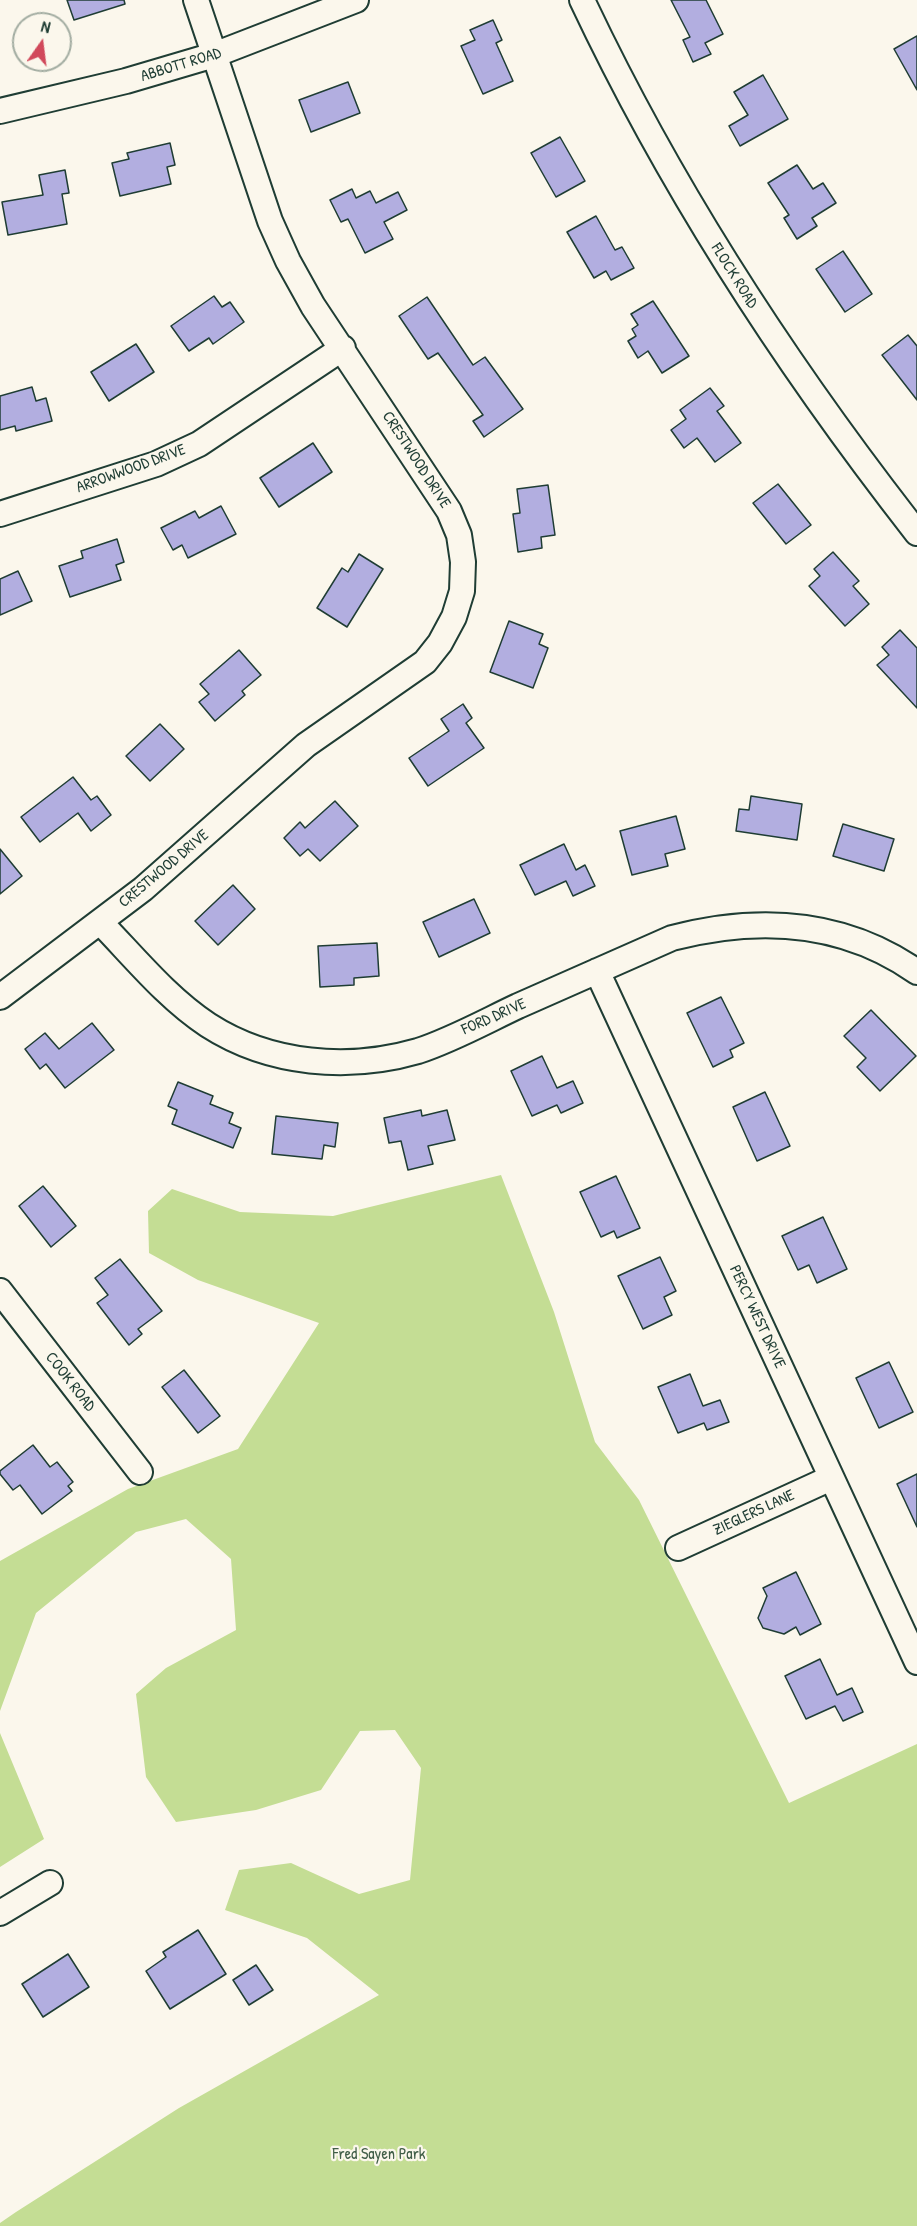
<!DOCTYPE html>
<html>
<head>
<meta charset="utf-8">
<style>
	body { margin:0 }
	#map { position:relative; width:917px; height:2226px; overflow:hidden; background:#fbf7ec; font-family:"Patrick Hand",sans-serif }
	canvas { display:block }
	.north { position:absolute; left:12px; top:12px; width:60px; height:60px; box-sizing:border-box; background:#fbf7ec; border:2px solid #a3ada2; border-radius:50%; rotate:14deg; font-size:16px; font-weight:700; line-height:24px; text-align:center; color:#1f3d34 }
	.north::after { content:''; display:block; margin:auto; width:21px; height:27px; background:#d1495b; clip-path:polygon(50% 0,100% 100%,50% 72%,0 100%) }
</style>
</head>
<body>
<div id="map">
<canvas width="917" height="2226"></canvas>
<div class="north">N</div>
</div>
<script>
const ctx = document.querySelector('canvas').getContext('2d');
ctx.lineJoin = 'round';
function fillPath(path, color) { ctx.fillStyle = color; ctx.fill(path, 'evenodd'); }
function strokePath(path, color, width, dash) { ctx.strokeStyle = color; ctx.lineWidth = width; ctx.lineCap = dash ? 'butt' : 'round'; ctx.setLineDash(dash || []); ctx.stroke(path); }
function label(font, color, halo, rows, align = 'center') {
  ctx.font = font + ' "Patrick Hand",sans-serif'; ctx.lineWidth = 4.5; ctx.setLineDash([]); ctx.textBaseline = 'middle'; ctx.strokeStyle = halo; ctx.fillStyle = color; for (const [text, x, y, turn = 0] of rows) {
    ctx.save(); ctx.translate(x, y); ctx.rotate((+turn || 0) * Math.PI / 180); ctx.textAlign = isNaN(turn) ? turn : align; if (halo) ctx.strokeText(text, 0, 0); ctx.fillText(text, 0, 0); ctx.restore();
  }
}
fillPath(new Path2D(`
	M 501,1175 L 554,1312 L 595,1442 L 639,1500 L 789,1803 L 917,1744 L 917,2226 L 0,2226 L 0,2223 L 16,2212 L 179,2108 L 379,1995 L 307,1938 L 225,1910 L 239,1870 L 291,1863 L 359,1894 L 410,1880 L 421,1768 L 395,1730 L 360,1731 L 321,1790 L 256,1810 L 176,1822 L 146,1777 L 136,1694 L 166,1668 L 236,1630 L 231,1559 L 186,1519 L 136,1532 L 36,1613 L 0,1711 L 0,1561 L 128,1489 L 238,1449 L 319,1323 L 198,1280 L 149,1253 L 148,1211 L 172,1189 L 240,1212 L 333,1216 Z
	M 0,1733 L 44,1839 L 0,1867 Z`), '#c4dd94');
const building = new Path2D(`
	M 67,0 L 124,0 L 125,4 L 74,20 Z
	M 671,0 L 706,0 L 723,34 L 705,43 L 711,54 L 693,62 L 683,40 L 690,37 Z
	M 493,20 L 502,40 L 496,43 L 513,81 L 483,94 L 461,46 L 475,40 L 470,30 Z
	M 917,36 L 917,90 L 894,49 Z
	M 763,75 L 788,119 L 740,146 L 729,126 L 748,115 L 734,92 Z
	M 348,82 L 360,113 L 311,132 L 299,100 Z
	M 560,137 L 585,181 L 556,197 L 531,153 Z
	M 170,143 L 175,165 L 167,167 L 171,184 L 120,196 L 112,163 L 129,159 L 127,153 Z
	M 797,165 L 813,189 L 823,183 L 836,203 L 812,218 L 817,226 L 797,239 L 784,218 L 789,215 L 768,183 Z
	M 65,170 L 69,193 L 62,194 L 67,224 L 8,235 L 2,202 L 43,195 L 39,175 Z
	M 352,189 L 356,198 L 370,191 L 376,203 L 398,192 L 407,210 L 384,222 L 393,239 L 365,253 L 348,219 L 341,222 L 330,200 Z
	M 596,216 L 615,250 L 622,247 L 634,268 L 611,280 L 606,271 L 594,278 L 567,232 Z
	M 843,251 L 872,294 L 845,312 L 816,269 Z
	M 214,296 L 222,307 L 230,302 L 244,322 L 213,344 L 209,338 L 189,351 L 171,326 Z
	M 427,297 L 473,365 L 485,357 L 523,409 L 484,437 L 473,421 L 483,415 L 438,353 L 428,359 L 399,316 Z
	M 653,301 L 689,356 L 662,373 L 648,351 L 638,358 L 628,341 L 636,336 L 632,329 L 638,325 L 631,314 Z
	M 908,335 L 917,346 L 917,400 L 882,355 Z
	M 136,344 L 154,372 L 109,401 L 91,372 Z
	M 32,387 L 36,401 L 46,398 L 52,421 L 16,431 L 15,426 L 0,430 L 0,396 Z
	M 710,388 L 724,406 L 717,411 L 741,443 L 715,462 L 697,438 L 684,448 L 671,430 L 686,419 L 680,410 Z
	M 313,443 L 332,472 L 279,507 L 260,478 Z
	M 778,484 L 811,525 L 786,544 L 753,503 Z
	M 548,485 L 555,535 L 541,537 L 542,548 L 518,552 L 513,514 L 520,513 L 517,489 Z
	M 221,506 L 236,534 L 188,558 L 182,545 L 173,550 L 161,528 L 195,511 L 199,518 Z
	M 117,539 L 124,562 L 116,565 L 121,580 L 70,597 L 59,566 L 83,558 L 81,551 Z
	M 833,552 L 859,581 L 853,586 L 869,604 L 845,626 L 809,586 L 820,576 L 814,569 Z
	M 359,554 L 383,569 L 347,627 L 317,608 L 342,568 L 348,572 Z
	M 18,571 L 32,601 L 0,615 L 0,579 Z
	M 509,621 L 543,634 L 539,644 L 548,648 L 533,688 L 490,672 Z
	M 900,630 L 917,648 L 917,708 L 877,665 L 889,655 L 882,647 Z
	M 239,650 L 261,675 L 242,691 L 245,695 L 215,721 L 199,702 L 209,694 L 200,684 Z
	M 463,704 L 472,718 L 466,723 L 484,748 L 428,786 L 409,758 L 449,731 L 441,719 Z
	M 160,724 L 184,749 L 150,781 L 126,756 Z
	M 73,777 L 91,800 L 97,796 L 111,815 L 91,831 L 78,813 L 40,842 L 21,817 Z
	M 751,796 L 802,804 L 797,840 L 736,831 L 739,809 L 749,810 Z
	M 335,801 L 358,826 L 320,861 L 308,849 L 300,856 L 284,838 L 300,822 L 305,828 Z
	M 676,816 L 685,849 L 665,854 L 668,866 L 632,875 L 620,831 Z
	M 843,824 L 894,839 L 884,871 L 833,856 Z
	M 564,844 L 576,870 L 585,865 L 595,886 L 573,896 L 566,881 L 535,895 L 520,865 Z
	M 0,849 L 22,876 L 0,894 Z
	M 233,885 L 255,909 L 218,945 L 195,921 Z
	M 474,899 L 490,933 L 439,957 L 423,922 Z
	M 377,943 L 379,976 L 354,978 L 354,985 L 320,987 L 318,946 Z
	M 721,997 L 744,1043 L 730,1050 L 733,1057 L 713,1067 L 687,1013 Z
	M 871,1010 L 916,1056 L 880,1091 L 857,1067 L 866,1058 L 844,1036 Z
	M 92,1023 L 114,1050 L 65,1088 L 46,1064 L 40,1069 L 25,1049 L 45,1033 L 59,1049 Z
	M 542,1056 L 557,1088 L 573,1081 L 583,1103 L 561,1113 L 557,1105 L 532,1116 L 511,1071 Z
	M 178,1082 L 213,1096 L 210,1104 L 233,1113 L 229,1123 L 241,1128 L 233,1148 L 172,1124 L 177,1110 L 168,1106 Z
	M 765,1092 L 790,1146 L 757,1161 L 733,1107 Z
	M 421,1110 L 422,1116 L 447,1110 L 455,1140 L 428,1146 L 433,1164 L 408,1170 L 401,1141 L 389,1143 L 384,1118 Z
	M 276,1116 L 338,1123 L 335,1147 L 324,1145 L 322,1159 L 272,1154 Z
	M 616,1176 L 640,1228 L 617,1238 L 614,1231 L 601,1237 L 580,1192 Z
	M 43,1186 L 76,1226 L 51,1247 L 19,1206 Z
	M 823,1217 L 847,1269 L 817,1283 L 809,1265 L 798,1270 L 782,1236 Z
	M 660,1257 L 676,1291 L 664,1297 L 672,1315 L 643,1329 L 618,1276 Z
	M 120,1259 L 162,1311 L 138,1329 L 142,1334 L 129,1345 L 97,1303 L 108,1295 L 95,1278 Z
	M 889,1362 L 913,1412 L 879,1428 L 856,1378 Z
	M 184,1370 L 220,1416 L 198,1433 L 162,1387 Z
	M 690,1374 L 703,1406 L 720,1400 L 729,1422 L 707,1430 L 704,1423 L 678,1433 L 658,1387 Z
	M 33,1445 L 50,1467 L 57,1462 L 73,1482 L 68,1486 L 72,1491 L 42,1514 L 20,1485 L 13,1490 L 0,1474 L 0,1471 Z
	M 917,1474 L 917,1527 L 897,1484 Z
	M 796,1572 L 821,1624 L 800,1635 L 796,1627 L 784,1634 L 763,1628 L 758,1618 L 767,1596 L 763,1588 Z
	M 820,1659 L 837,1695 L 852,1688 L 863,1712 L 843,1721 L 835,1706 L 806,1719 L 785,1676 Z
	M 198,1930 L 226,1974 L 170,2009 L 146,1971 L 166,1957 L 163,1952 Z
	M 68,1954 L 89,1987 L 43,2017 L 22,1984 Z
	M 256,1965 L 273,1990 L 249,2005 L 233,1980 Z`);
fillPath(building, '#b2aee0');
strokePath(building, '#1f3d34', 1.5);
const minor = new Path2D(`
	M 582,0 C 672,191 787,367 917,533
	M 0,111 L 126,81 L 214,55 L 356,0
	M 0,514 L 156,464 L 199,444 L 343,348
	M 100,922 C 134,957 167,998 208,1025 C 270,1065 349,1071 418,1051 C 452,1040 486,1021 518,1006 C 569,983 621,961 672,938 C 757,916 843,920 917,972
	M 597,971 L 917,1662
	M 0,997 L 143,889 L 306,745 L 425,662 L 440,643 L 454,617 L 462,591 L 463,562 L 459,535 L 449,511 L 313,306 L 288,261 L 270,221 L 196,0
	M 0,1291 L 140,1472
	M 678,1548 L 831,1478
	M 0,1913 L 50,1883`);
strokePath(minor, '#1f3d34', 28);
strokePath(minor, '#fbf7ec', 24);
label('16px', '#1f3d34', '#fbf7ec', [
	["ABBOTT ROAD",181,65,-17],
	["FLOCK ROAD",734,276,58],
	["CRESTWOOD DRIVE",416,460,57],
	["ARROWWOOD DRIVE",131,469,-20],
	["CRESTWOOD DRIVE",164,869,-40],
	["FORD DRIVE",494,1017,-24],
	["PERCY WEST DRIVE",757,1317,65],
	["COOK ROAD",70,1382,52],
	["ZIEGLERS LANE",754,1513,-25]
]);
label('16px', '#405d47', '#fbf7ec', [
	["Fred Sayen Park",379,2155]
]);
</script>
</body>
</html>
